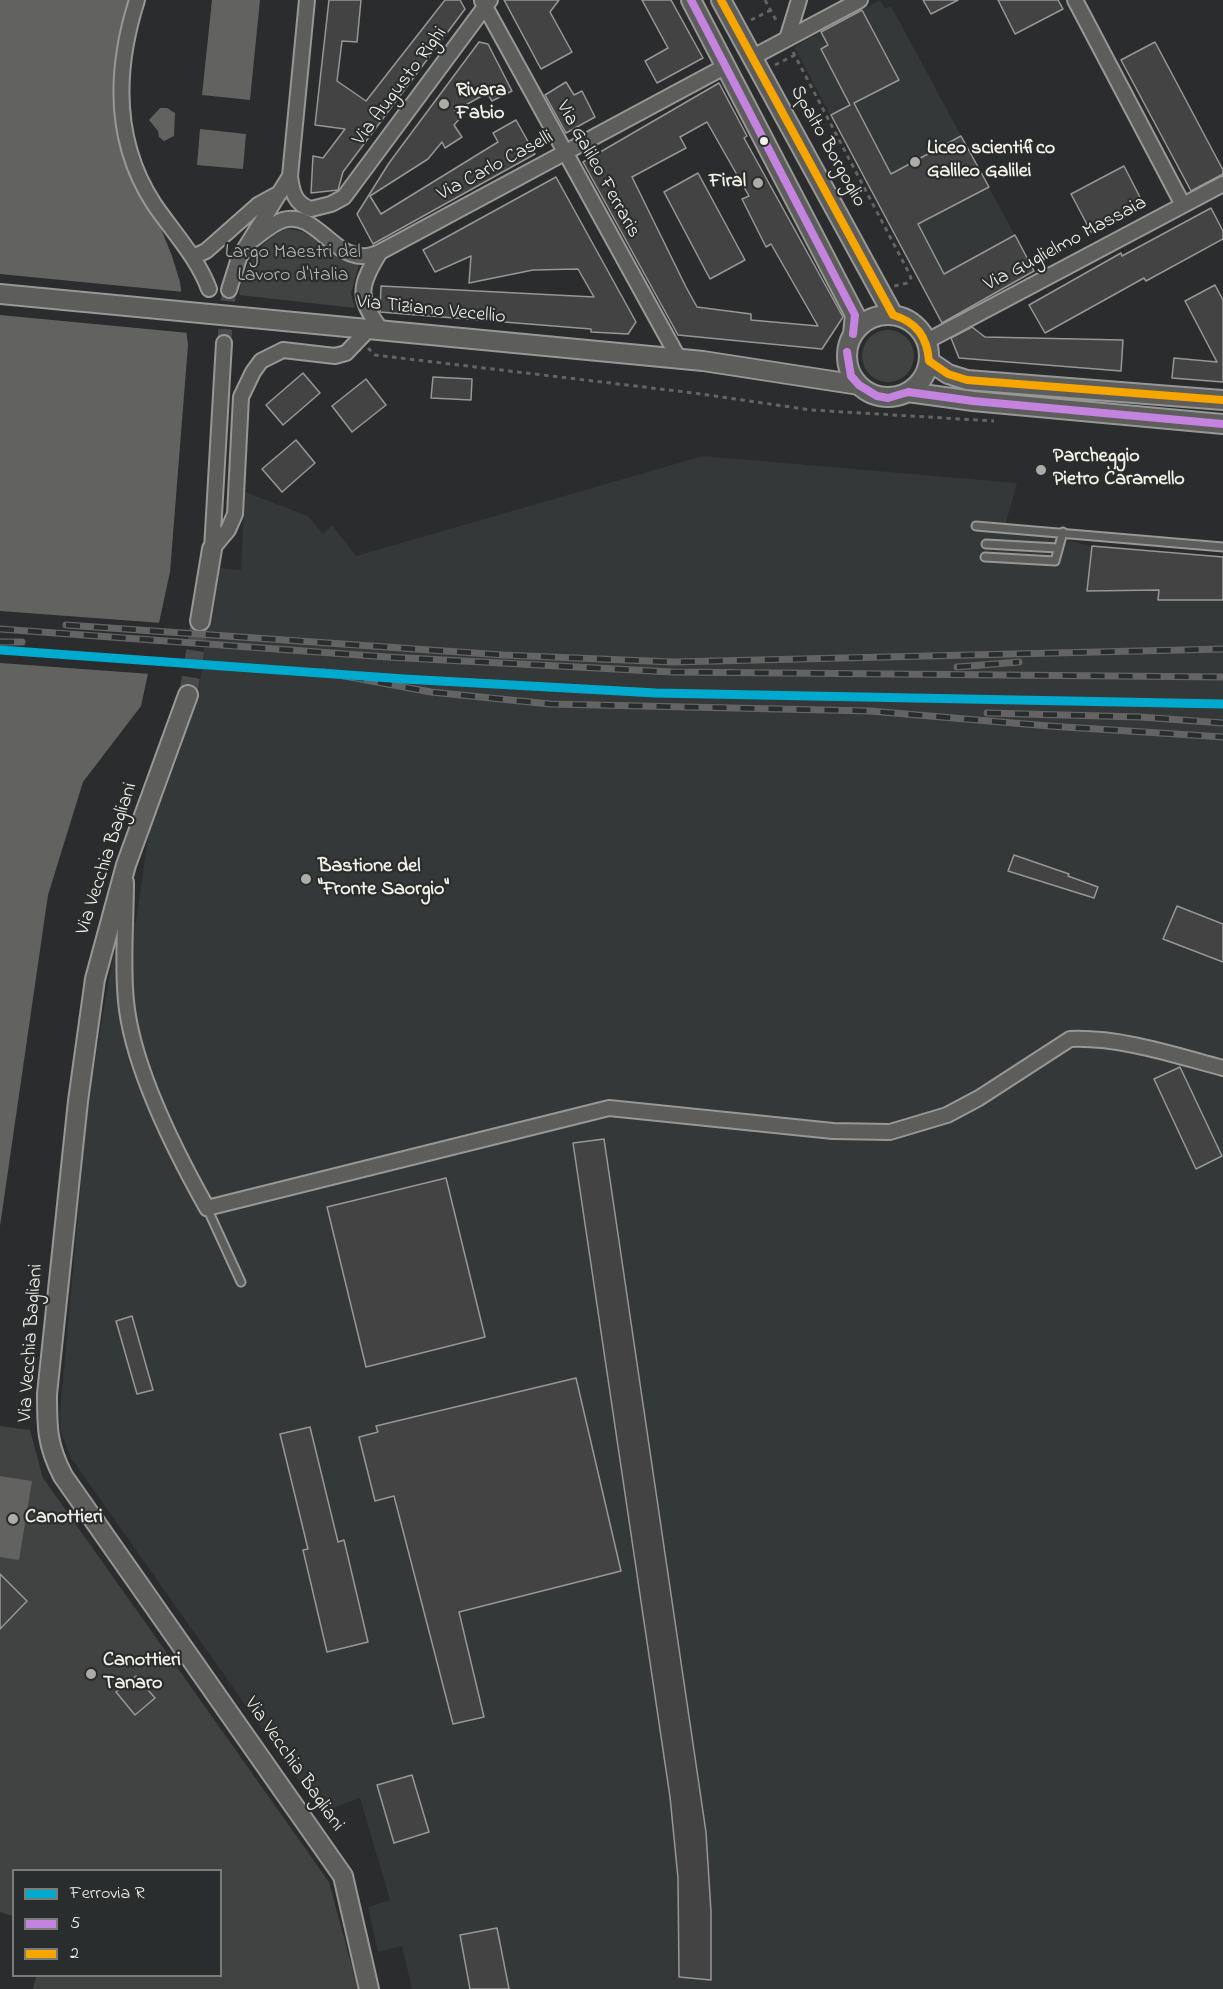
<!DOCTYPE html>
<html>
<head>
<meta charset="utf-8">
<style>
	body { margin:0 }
	#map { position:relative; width:1223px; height:1989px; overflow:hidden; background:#2b2c2d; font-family:"Indie Flower",sans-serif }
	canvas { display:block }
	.legend { position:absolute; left:12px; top:1869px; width:210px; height:108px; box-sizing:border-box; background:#2a2d2e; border:2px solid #7b7b78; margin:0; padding:8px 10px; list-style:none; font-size:18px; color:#f4f1e8 }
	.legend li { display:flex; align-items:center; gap:12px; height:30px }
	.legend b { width:30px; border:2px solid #7b7b78 }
</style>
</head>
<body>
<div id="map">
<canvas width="1223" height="1989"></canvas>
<ul class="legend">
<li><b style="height:8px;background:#00a9ce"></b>Ferrovia R</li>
<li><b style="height:8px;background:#c483df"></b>5</li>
<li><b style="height:8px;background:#f7a600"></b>2</li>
</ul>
</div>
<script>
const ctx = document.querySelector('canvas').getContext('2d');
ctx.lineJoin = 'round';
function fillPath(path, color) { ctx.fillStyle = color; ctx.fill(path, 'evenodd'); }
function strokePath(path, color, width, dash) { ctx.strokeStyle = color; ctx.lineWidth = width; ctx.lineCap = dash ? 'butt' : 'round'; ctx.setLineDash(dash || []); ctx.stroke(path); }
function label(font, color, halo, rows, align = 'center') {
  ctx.font = font + ' "Indie Flower",sans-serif'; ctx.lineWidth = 4.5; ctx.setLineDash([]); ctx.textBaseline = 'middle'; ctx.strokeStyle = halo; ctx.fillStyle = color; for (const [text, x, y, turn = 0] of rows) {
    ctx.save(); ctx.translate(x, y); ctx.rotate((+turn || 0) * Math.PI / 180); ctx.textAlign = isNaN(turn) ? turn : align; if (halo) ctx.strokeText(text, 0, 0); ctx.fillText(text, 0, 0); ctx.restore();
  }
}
fillPath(new Path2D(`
	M 880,0 L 885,9 L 891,6 L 1034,271 L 983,299 L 968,302 L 971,307 L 942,322 L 794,47 Z
	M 703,456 L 1017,483 L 1005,526 L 1092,546 L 1223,557 L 1223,1989 L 412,1989 L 402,1946 L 378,1952 L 368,1907 L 390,1900 L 360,1798 L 321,1812 L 71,1458 L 61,1432 L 60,1414 L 88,1102 L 111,967 L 120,927 L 136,922 L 149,831 L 192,714 L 199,687 L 213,583 L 218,568 L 241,570 L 245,492 L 308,516 L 323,534 L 332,525 L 356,556 Z`), '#353838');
fillPath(new Path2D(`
	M 285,229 C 319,229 324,256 360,261 L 351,293 L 355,308 L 239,295 C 242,267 260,241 285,229 Z
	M862 356a26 26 0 1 1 52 0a26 26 0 1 1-52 0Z
	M 0,1426 L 30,1430 L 43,1478 L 329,1882 L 358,1989 L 33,1989 L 36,1976 L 220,1976 L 220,1870 L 14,1870 L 13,1916 L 0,1912 Z`), '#414242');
fillPath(new Path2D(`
	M 0,0 L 131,0 L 119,45 L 118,135 L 133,179 L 156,216 L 172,256 L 180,282 L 188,345 L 170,572 L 141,706 L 83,782 L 48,895 L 0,1226 Z
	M 212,0 L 260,0 L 250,100 L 202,95 Z
	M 160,108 L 167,108 L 175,113 L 174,136 L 164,141 L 159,137 L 158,131 L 149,120 Z
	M 200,129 L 246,134 L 243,169 L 197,165 Z
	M 0,1476 L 32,1481 L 19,1560 L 0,1557 Z`), '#626361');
fillPath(new Path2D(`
	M 0,274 L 184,292 L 189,333 L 0,315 Z
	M 0,611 L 162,623 L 151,674 L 0,663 Z`), '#2b2c2d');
const building = new Path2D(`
	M 329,0 L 361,0 L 357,42 L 342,41 L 337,81 L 366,101 L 445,0 L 460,0 L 465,9 L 343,172 L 338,190 L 311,193 L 313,156 L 323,158 L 345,129 L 315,125 Z
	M 504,0 L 559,0 L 550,12 L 572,52 L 541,69 Z
	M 642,0 L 671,0 L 703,58 L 657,83 L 645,61 L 668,48 Z
	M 923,0 L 958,0 L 931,14 Z
	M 998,0 L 1058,0 L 1063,9 L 1015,34 Z
	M 862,10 L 899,80 L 854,103 L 891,174 L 961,136 L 989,187 L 918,224 L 944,274 L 1015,235 L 1034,271 L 942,323 L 831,115 L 850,105 L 821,49 L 828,45 L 821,32 Z
	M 479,42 L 488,44 L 512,91 L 492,101 L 487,93 L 455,111 L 462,116 L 454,125 L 462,137 L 445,148 L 442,142 L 428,159 L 370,196 L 381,214 L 498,142 L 493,133 L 516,120 L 535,154 L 373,244 L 357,214 L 389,163 Z
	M 1155,42 L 1223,170 L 1223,174 L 1191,191 L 1121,60 Z
	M 566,82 L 574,95 L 582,91 L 595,117 L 566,133 L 545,95 Z
	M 719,83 L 747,136 L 744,138 L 843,317 L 822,349 L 678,335 L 583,162 ZM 707,122 L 749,196 L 742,199 L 766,247 L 771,244 L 818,326 L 751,320 L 751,314 L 697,307 L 686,287 L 632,177 L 686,148 L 680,137 Z
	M 1124,166 L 1144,205 L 1091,232 L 1071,194 Z
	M 698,173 L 745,260 L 710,279 L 664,192 Z
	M 556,177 L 636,322 L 628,334 L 591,332 L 591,329 L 380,312 L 381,286 L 594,297 L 578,269 L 533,270 L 469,283 L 471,256 L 435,272 L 423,250 Z
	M 1211,208 L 1223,231 L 1223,239 L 1146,281 L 1144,278 L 1045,333 L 1029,305 L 1121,253 L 1122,256 Z
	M 1215,285 L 1223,300 L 1223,382 L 1172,378 L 1174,358 L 1217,362 L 1185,301 Z
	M 972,327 L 985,337 L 1123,340 L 1121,371 L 959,358 L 951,338 Z
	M 303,373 L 320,393 L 283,425 L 266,405 Z
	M 433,377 L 472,379 L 471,400 L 431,398 Z
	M 366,379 L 386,405 L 352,432 L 332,406 Z
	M 296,440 L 315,463 L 282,492 L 262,469 Z
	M 1092,546 L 1223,557 L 1223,600 L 1158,600 L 1159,590 L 1087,591 Z
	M 1014,855 L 1069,874 L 1068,876 L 1098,887 L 1094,898 L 1008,871 Z
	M 1177,906 L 1223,924 L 1223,962 L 1163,939 Z
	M 1180,1067 L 1222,1156 L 1196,1169 L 1154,1079 Z
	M 604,1139 L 706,1832 L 711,1912 L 711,1980 L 679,1977 L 678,1878 L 670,1797 L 573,1143 Z
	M 446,1178 L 485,1337 L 366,1367 L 327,1207 Z
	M 132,1316 L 153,1390 L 137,1394 L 116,1321 Z
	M 576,1378 L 621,1571 L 459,1612 L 484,1717 L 453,1724 L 394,1496 L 375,1501 L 359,1437 L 378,1432 L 376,1426 Z
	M 310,1427 L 338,1542 L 344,1540 L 368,1642 L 327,1652 L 303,1550 L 308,1549 L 280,1434 Z
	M 0,1574 L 27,1601 L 0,1629 Z
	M 136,1676 L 155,1698 L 135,1715 L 116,1692 Z
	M 412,1775 L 429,1832 L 394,1843 L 377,1785 Z
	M 497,1928 L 509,1989 L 470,1989 L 460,1935 Z`);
fillPath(building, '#434344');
strokePath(building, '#979796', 1.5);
strokePath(new Path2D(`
	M 224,343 L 229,290`), '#494a49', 14, [14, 7]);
strokePath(new Path2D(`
	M 188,695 L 200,621`), '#494a49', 18, [18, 9]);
const lane = new Path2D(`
	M 976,526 L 1223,547
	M 986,544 L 1058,548
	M 985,557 L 1055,561 L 1063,532
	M 207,1208 L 241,1282`);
const street = new Path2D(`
	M 137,0 C 115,69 113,141 154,204 C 173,232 197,257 209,289
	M 307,0 L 290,176 C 292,192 295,204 311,209 L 331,204 L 344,197 L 490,0
	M 1075,0 L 1183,205
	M 482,1 L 679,359
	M 787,39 L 799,0
	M 753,57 L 860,0
	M 251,241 C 261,234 271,224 283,220 C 315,211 331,255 362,256 C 367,257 375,254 380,252 L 726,66
	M 193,257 L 206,251 L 258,205 L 280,193
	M 229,290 L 239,258 L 290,176
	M 380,328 C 356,297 360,284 380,252
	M 927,341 L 1223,184
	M 212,549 L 228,530 L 235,514 L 241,397 L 253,372 L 261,361 L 283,350 L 335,356 L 346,353 L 370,328
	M 212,549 L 224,343
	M 126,882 C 126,921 122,962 126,1001 C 132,1066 175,1151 207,1208 L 609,1108 L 833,1131 L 890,1132 L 947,1115 L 979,1098 L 1070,1039 C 1121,1037 1174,1055 1223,1068`);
const secondary = new Path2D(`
	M 691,0 L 855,315 L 853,334
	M 721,0 L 893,315
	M 0,294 L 703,361 L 859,385
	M847 356a41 41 0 1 1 82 0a41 41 0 1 1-82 0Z
	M 929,361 L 948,374 L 967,380 L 1223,400
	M 908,392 L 973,401 L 1223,424
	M 200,621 L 212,549
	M 188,695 L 126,865 L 95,979 L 78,1101 L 47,1394 C 47,1428 47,1445 63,1476 L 343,1876 L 369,1989`);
strokePath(lane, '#979796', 11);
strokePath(street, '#979796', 18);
strokePath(secondary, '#979796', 22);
strokePath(new Path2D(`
	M 765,0 L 777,22
	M 751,20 L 771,10
	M 793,52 L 909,273 L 911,278 L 907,283 L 894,286
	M 775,65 L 795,55
	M 368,348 L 375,355 L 694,393 L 811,410 L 994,421`), '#646464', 3, [4.5, 4.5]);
strokePath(lane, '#5d5d5c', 7);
strokePath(street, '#5d5d5c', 14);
strokePath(secondary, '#5d5d5c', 18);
const rail = new Path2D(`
	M 66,625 L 503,655 L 673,662 L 1223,649
	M 0,629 L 387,657 L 672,672 L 1223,677
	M 0,642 L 22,642
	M 957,667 L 1019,662
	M 323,672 L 431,692 L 550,704 L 870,711 L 1049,726 L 1223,737
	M 987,713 L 1140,717 L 1223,723`);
strokePath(rail, '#646464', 7);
strokePath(rail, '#2a2d2e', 4.5, [14]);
strokePath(new Path2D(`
	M 691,0 L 855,315 L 853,334
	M 847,352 L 851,376 L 859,385 L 877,396 L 888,398 L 908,392 L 973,401 L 1223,424`), '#c483df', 8);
strokePath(new Path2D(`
	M 721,0 L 893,315 C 916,322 927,336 929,361 L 948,374 L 967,380 L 1223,400`), '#f7a600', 8);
strokePath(new Path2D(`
	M 0,650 L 404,679 L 656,693 L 1223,704`), '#00a9ce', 9);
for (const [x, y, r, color] of [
	[444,104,6,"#aeaca7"],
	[764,141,5,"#f4f1e8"],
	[915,162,6,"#aeaca7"],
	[758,183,6,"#aeaca7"],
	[1041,470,6,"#aeaca7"],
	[306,879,6,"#aeaca7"],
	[13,1519,6,"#aeaca7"],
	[91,1674,6,"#aeaca7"]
]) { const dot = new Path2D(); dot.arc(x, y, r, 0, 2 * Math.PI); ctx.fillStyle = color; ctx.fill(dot); strokePath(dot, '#2a2d2e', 2); }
label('20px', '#f4f1e8', '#2a2d2e', [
	["Via Augusto Righi",401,87,-53],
	["Spalto Borgoglio",827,147,61],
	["Via Carlo Caselli",496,167,-28],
	["Via Galileo Ferraris",597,170,61],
	["Via Guglielmo Massaia",1066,245,-28],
	["Via Tiziano Vecellio",431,311,6],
	["Via Vecchia Bagliani",108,859,-72],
	["Via Vecchia Bagliani",32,1343,-86],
	["Via Vecchia Bagliani",293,1765,55]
]);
label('bold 20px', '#f4f1e8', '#2a2d2e', [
	["Rivara",456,92],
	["Fabio",456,115],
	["Liceo scientifico",927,150],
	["Galileo Galilei",927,173],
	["Firal",746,183,"right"],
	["Parcheggio",1053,458],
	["Pietro Caramello",1053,481],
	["Bastione del",318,868],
	["\"Fronte Saorgio\"",318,891],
	["Canottieri",25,1519],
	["Canottieri",103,1662],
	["Tanaro",103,1685]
], 'left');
label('20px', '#b6b5af', '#2a2d2e', [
	["Largo Maestri del",293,254],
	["Lavoro d'Italia",293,277]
]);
</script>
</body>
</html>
